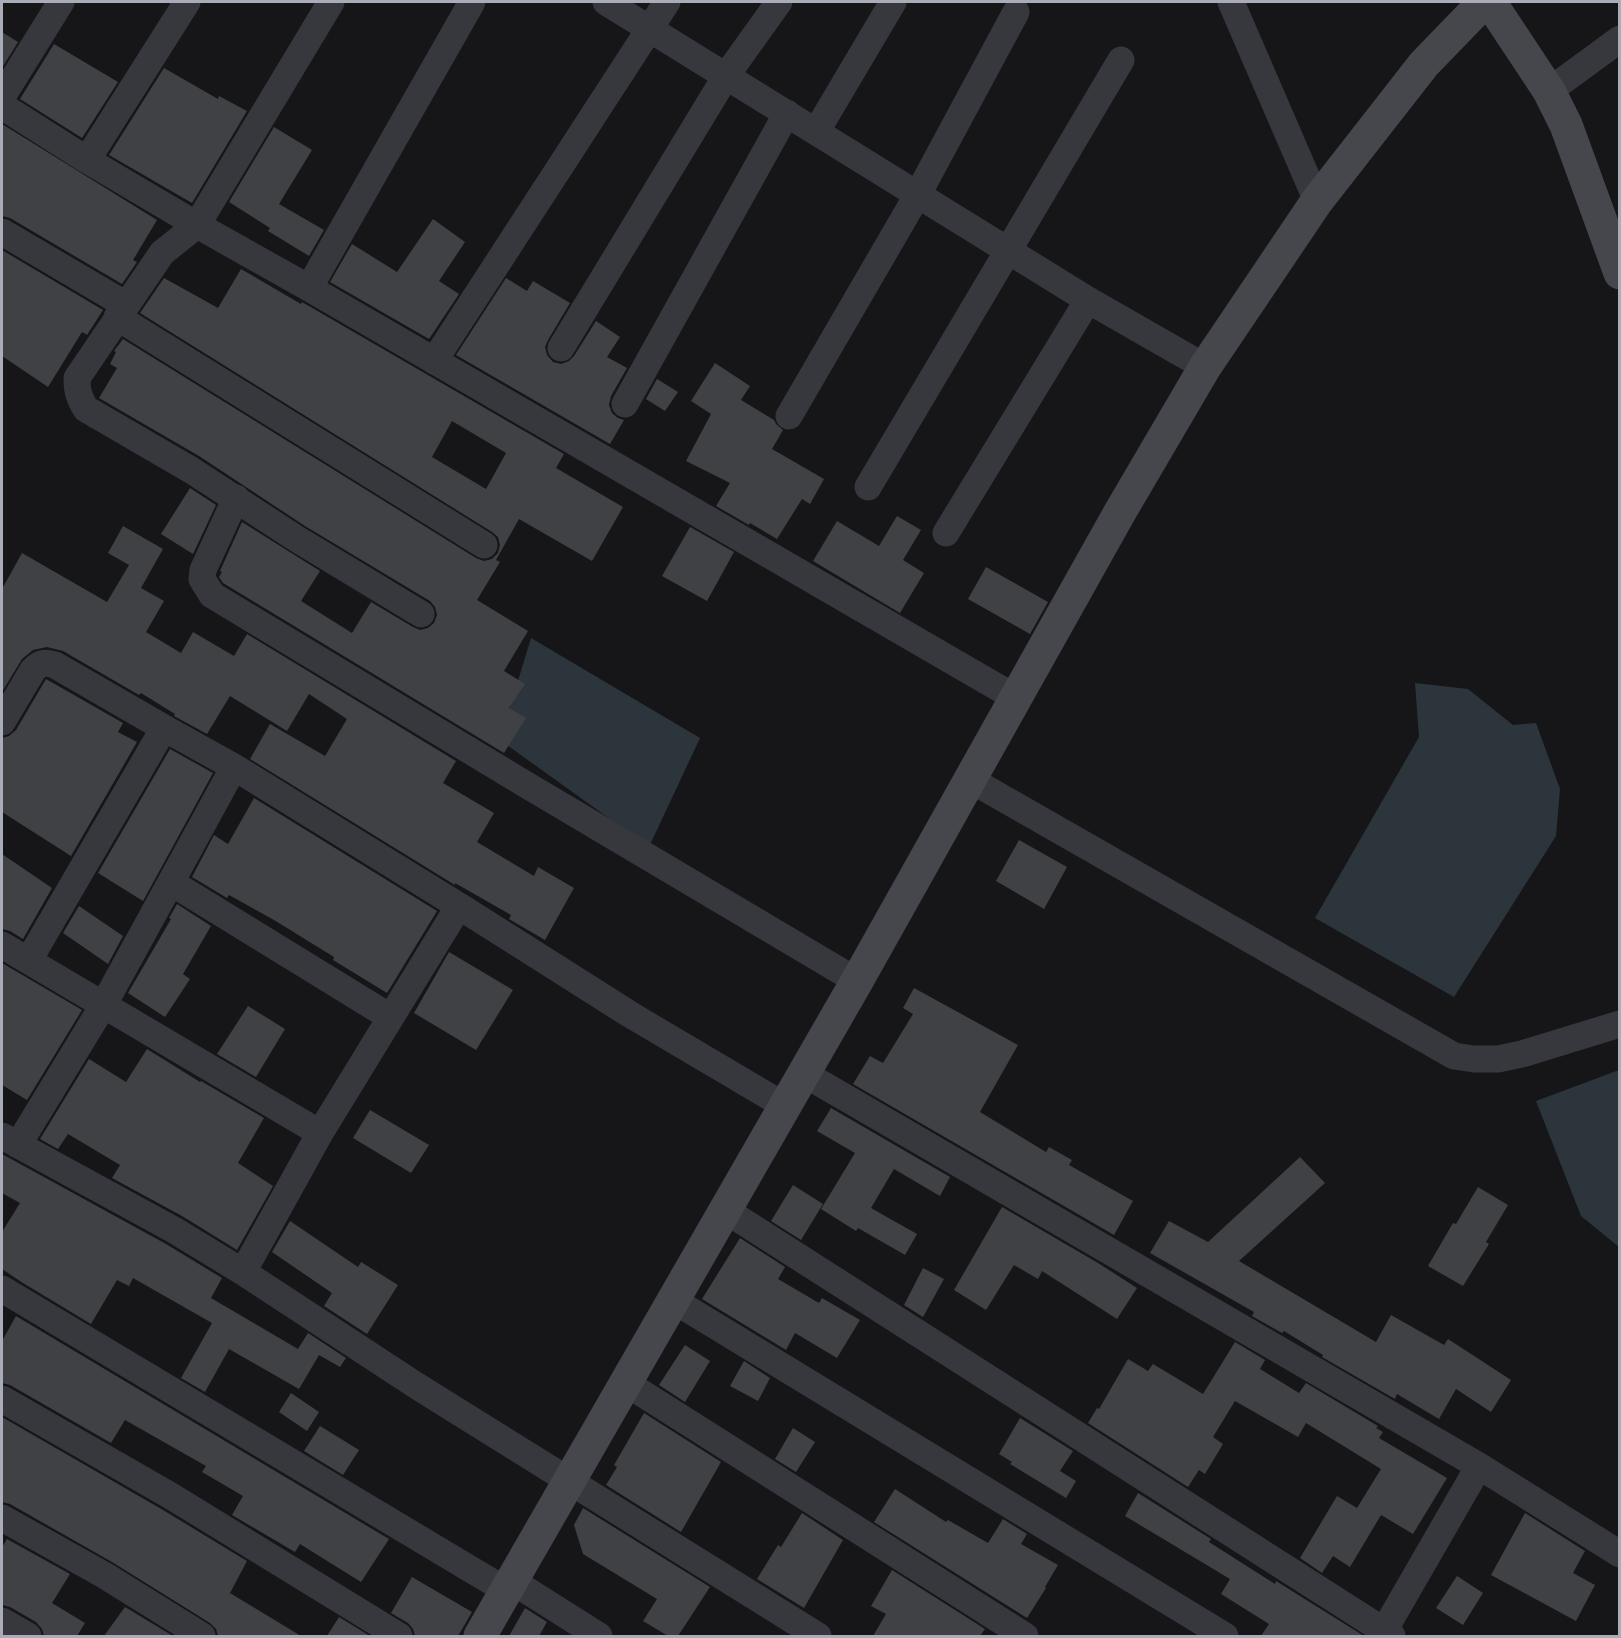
<!DOCTYPE html>
<html>
<head>
<meta charset="utf-8">
<style>
	body { margin:0 }
	#map { position:relative; width:1621px; height:1638px; overflow:hidden; background:#161618; font-family:"Sofia Sans Condensed",sans-serif }
	canvas { display:block }
	.frame { position:absolute; inset:0; border:3px solid #a8adb8; pointer-events:none }
</style>
</head>
<body>
<div id="map">
<canvas width="1621" height="1638"></canvas>
<div class="frame"></div>
</div>
<script>
const ctx = document.querySelector('canvas').getContext('2d');
ctx.lineJoin = 'round';
function fillPath(path, color) { ctx.fillStyle = color; ctx.fill(path, 'evenodd'); }
function strokePath(path, color, width, dash) { ctx.strokeStyle = color; ctx.lineWidth = width; ctx.lineCap = dash ? 'butt' : 'round'; ctx.setLineDash(dash || []); ctx.stroke(path); }
fillPath(new Path2D(`
	M 531,638 L 700,738 L 649,847 L 500,740 Z
	M 1415,683 L 1468,689 L 1513,725 L 1536,723 L 1560,789 L 1556,836 L 1454,997 L 1315,918 L 1419,737 Z
	M 1619,1070 L 1620,1070 L 1619,1247 L 1581,1216 L 1536,1101 Z`), '#2c353c');
fillPath(new Path2D(`
	M 2,32 L 18,42 L 2,68 Z
	M 54,44 L 118,82 L 82,138 L 20,99 Z
	M 164,68 L 218,99 L 219,96 L 247,111 L 192,203 L 109,155 Z
	M 2,124 L 157,220 L 133,260 L 137,262 L 122,284 L 10,218 L 2,216 Z
	M 274,127 L 312,150 L 279,204 L 324,230 L 309,256 L 268,231 L 270,228 L 229,202 Z
	M 433,219 L 465,242 L 439,281 L 459,294 L 429,339 L 330,282 L 352,244 L 397,272 Z
	M 2,250 L 103,310 L 87,335 L 82,332 L 48,387 L 2,356 Z
	M 241,269 L 301,304 L 302,302 L 564,454 L 556,468 L 623,507 L 592,561 L 519,519 L 496,560 L 500,562 L 477,600 L 528,631 L 504,671 L 525,684 L 509,708 L 526,718 L 504,753 L 223,583 L 219,577 L 222,572 L 220,571 L 242,522 L 320,571 L 301,601 L 352,633 L 371,602 L 413,627 L 420,630 L 428,628 L 434,623 L 437,615 L 435,607 L 430,601 L 305,526 L 199,456 L 99,398 L 117,368 L 110,364 L 116,352 L 114,351 L 123,339 L 476,558 L 484,561 L 492,559 L 498,553 L 500,545 L 498,537 L 492,532 L 140,313 L 164,278 L 218,308 ZM 452,421 L 506,453 L 486,489 L 432,457 Z
	M 506,278 L 527,291 L 533,281 L 570,303 L 548,340 L 545,347 L 547,355 L 553,362 L 561,364 L 569,361 L 574,356 L 596,321 L 620,337 L 607,357 L 627,368 L 611,396 L 609,405 L 612,413 L 618,418 L 624,420 L 610,444 L 456,355 Z
	M 715,363 L 750,386 L 741,400 L 774,420 L 776,424 L 783,430 L 772,449 L 824,479 L 810,504 L 802,499 L 777,539 L 750,523 L 749,525 L 716,506 L 730,483 L 686,461 L 711,414 L 691,401 Z
	M 657,379 L 678,392 L 665,411 L 646,399 Z
	M 190,488 L 216,505 L 193,554 L 161,534 Z
	M 897,516 L 921,530 L 903,560 L 924,573 L 900,613 L 813,561 L 837,521 L 879,546 Z
	M 123,526 L 163,549 L 141,588 L 164,601 L 146,632 L 181,653 L 193,632 L 234,656 L 247,634 L 456,761 L 443,783 L 494,813 L 477,842 L 534,876 L 538,867 L 574,888 L 545,940 L 509,919 L 511,915 L 455,883 L 455,885 L 250,759 L 270,724 L 325,756 L 347,719 L 309,694 L 287,731 L 230,696 L 207,734 L 174,716 L 175,714 L 141,693 L 139,695 L 63,651 L 47,647 L 33,650 L 22,659 L 2,692 L 2,589 L 22,553 L 107,602 L 129,565 L 108,553 Z
	M 690,527 L 734,552 L 707,601 L 662,576 Z
	M 986,567 L 1048,602 L 1030,634 L 968,599 Z
	M 46,679 L 123,723 L 118,732 L 137,742 L 71,856 L 2,812 L 2,738 L 9,736 L 16,730 Z
	M 170,749 L 213,773 L 143,901 L 98,873 Z
	M 254,798 L 437,911 L 387,993 L 333,960 L 334,957 L 274,920 L 229,895 L 227,898 L 192,877 L 214,835 L 228,844 Z
	M 1019,840 L 1067,867 L 1044,909 L 996,881 Z
	M 2,854 L 52,888 L 23,939 L 10,931 L 2,929 Z
	M 177,904 L 211,926 L 183,974 L 190,979 L 165,1017 L 128,993 L 171,919 L 169,918 Z
	M 79,906 L 123,936 L 108,964 L 63,933 Z
	M 449,952 L 513,990 L 476,1050 L 414,1013 Z
	M 2,963 L 82,1010 L 27,1100 L 2,1085 Z
	M 914,988 L 1018,1045 L 980,1112 L 1046,1152 L 1049,1147 L 1072,1160 L 1069,1165 L 1133,1201 L 1114,1235 L 853,1084 L 870,1056 L 883,1063 L 913,1014 L 903,1008 Z
	M 248,1006 L 285,1029 L 256,1077 L 217,1054 Z
	M 147,1049 L 200,1082 L 201,1081 L 264,1118 L 238,1163 L 273,1186 L 237,1250 L 182,1216 L 112,1178 L 120,1165 L 68,1134 L 58,1149 L 40,1139 L 89,1059 L 126,1082 Z
	M 831,1108 L 950,1177 L 940,1196 L 894,1169 L 871,1208 L 917,1234 L 905,1255 L 858,1228 L 856,1231 L 821,1209 L 855,1153 L 817,1131 Z
	M 370,1110 L 429,1145 L 411,1173 L 353,1138 Z
	M 2,1154 L 166,1244 L 222,1278 L 211,1298 L 298,1349 L 308,1333 L 346,1358 L 340,1367 L 319,1355 L 299,1389 L 229,1349 L 205,1392 L 181,1378 L 212,1323 L 133,1278 L 129,1286 L 117,1280 L 91,1324 L 23,1283 L 2,1269 L 2,1232 L 20,1203 L 2,1193 Z
	M 1300,1157 L 1325,1183 L 1239,1261 L 1376,1342 L 1391,1315 L 1444,1345 L 1448,1339 L 1511,1380 L 1491,1412 L 1456,1389 L 1439,1419 L 1397,1394 L 1395,1399 L 1322,1357 L 1323,1355 L 1284,1331 L 1282,1333 L 1252,1316 L 1254,1312 L 1150,1253 L 1169,1221 L 1208,1242 Z
	M 793,1185 L 823,1204 L 801,1240 L 771,1221 Z
	M 1478,1187 L 1508,1205 L 1486,1242 L 1489,1244 L 1463,1286 L 1428,1266 L 1453,1223 L 1456,1224 Z
	M 1002,1207 L 1098,1263 L 1137,1288 L 1117,1319 L 1042,1271 L 1038,1279 L 1014,1265 L 986,1310 L 954,1290 Z
	M 290,1221 L 358,1267 L 361,1262 L 398,1285 L 367,1334 L 324,1306 L 332,1293 L 272,1252 Z
	M 740,1238 L 785,1267 L 778,1279 L 819,1303 L 822,1298 L 860,1320 L 837,1358 L 795,1333 L 786,1350 L 702,1299 Z
	M 923,1268 L 944,1279 L 923,1317 L 904,1305 Z
	M 16,1316 L 389,1539 L 361,1582 L 300,1544 L 295,1552 L 232,1515 L 243,1496 L 202,1472 L 206,1466 L 125,1420 L 111,1443 L 10,1385 L 2,1383 L 2,1341 Z
	M 1235,1342 L 1265,1360 L 1260,1369 L 1299,1393 L 1306,1383 L 1378,1426 L 1376,1428 L 1383,1432 L 1379,1438 L 1447,1478 L 1413,1534 L 1381,1515 L 1350,1567 L 1333,1556 L 1322,1573 L 1300,1558 L 1337,1496 L 1357,1508 L 1381,1469 L 1306,1423 L 1298,1437 L 1235,1401 L 1213,1437 L 1223,1444 L 1205,1474 L 1199,1470 L 1188,1487 L 1088,1423 L 1097,1408 L 1099,1409 L 1128,1359 L 1148,1371 L 1153,1364 L 1203,1394 Z
	M 685,1345 L 710,1361 L 685,1402 L 659,1385 Z
	M 744,1361 L 770,1378 L 758,1401 L 730,1386 Z
	M 291,1393 L 319,1412 L 307,1431 L 279,1412 Z
	M 644,1413 L 721,1462 L 681,1532 L 606,1485 L 617,1467 L 614,1465 Z
	M 2,1417 L 163,1510 L 247,1561 L 230,1593 L 301,1636 L 218,1636 L 216,1629 L 210,1623 L 112,1562 L 10,1504 L 2,1502 Z
	M 1020,1418 L 1073,1451 L 1060,1471 L 1076,1481 L 1066,1498 L 1010,1464 L 1012,1462 L 999,1454 Z
	M 320,1426 L 359,1450 L 343,1475 L 304,1451 Z
	M 793,1428 L 815,1442 L 796,1472 L 775,1459 Z
	M 895,1489 L 946,1522 L 948,1520 L 988,1543 L 1003,1519 L 1027,1534 L 1021,1544 L 1058,1565 L 1045,1587 L 1046,1588 L 1027,1618 L 874,1522 Z
	M 1138,1493 L 1211,1539 L 1209,1542 L 1275,1584 L 1276,1581 L 1364,1636 L 1261,1636 L 1269,1624 L 1221,1594 L 1230,1579 L 1125,1516 Z
	M 583,1508 L 710,1587 L 678,1636 L 668,1636 L 643,1621 L 657,1599 L 583,1554 L 574,1525 Z
	M 802,1513 L 843,1540 L 804,1608 L 757,1579 L 778,1545 L 781,1547 Z
	M 1525,1513 L 1585,1551 L 1573,1573 L 1595,1585 L 1576,1621 L 1491,1575 Z
	M 7,1539 L 70,1574 L 52,1603 L 85,1623 L 77,1636 L 44,1636 L 42,1629 L 36,1622 L 10,1607 L 2,1605 L 2,1547 Z
	M 892,1570 L 985,1629 L 980,1636 L 873,1636 L 886,1614 L 871,1606 Z
	M 1457,1576 L 1483,1593 L 1463,1625 L 1436,1608 Z
	M 412,1577 L 472,1612 L 458,1636 L 415,1636 L 413,1629 L 408,1623 L 391,1613 Z
	M 125,1607 L 173,1636 L 104,1636 Z
	M 525,1608 L 547,1622 L 539,1636 L 509,1636 Z
	M 339,1617 L 370,1636 L 327,1636 Z`), '#404145');
strokePath(new Path2D(`
	M 331,2 L 197,225 L 162,253 L 77,378 C 77,391 79,398 86,409 L 191,470 L 297,539 L 421,614
	M 606,2 L 1088,300 L 1205,367
	M 1231,2 L 1317,201
	M 1549,91 L 1620,39
	M 2,97 L 61,2
	M 2,106 L 87,160 L 187,2
	M 816,132 L 893,2
	M 87,160 L 197,225 L 309,288 L 1016,698
	M 2,232 L 126,305
	M 309,288 L 472,2
	M 117,317 L 484,545
	M 561,348 L 726,76 L 779,2
	M 434,361 L 667,2
	M 625,404 L 787,113
	M 789,416 L 918,194 L 1016,12
	M 868,487 L 1121,60
	M 236,498 L 203,570 L 202,579 L 212,595 L 525,784 L 857,981
	M 946,533 L 1088,300
	M 2,722 L 33,670 C 41,662 44,662 55,665 L 164,728
	M 971,780 L 1454,1056 L 1474,1059 L 1498,1059 L 1522,1054 L 1620,1024
	M 172,883 L 390,1017
	M 2,945 L 320,1133
	M 29,960 L 164,728 L 234,767 L 459,906
	M 803,1073 L 1479,1466 L 1620,1554
	M 2,1136 L 174,1230 L 243,1272 L 417,1386 L 818,1636
	M 18,1145 L 104,1004 L 234,767
	M 725,1210 L 1392,1636
	M 243,1272 L 320,1133 L 459,906 L 631,1015 L 785,1106
	M 2,1289 L 507,1591
	M 673,1300 L 1225,1636
	M 626,1383 L 1025,1636
	M 2,1399 L 171,1496 L 399,1636
	M 2,1518 L 104,1575 L 202,1636
	M 512,1581 L 599,1636
	M 2,1621 L 28,1636
	M 1381,1636 L 1479,1466`), '#37383d', 27);
strokePath(new Path2D(`
	M 1490,2 L 1549,91 L 1566,125 L 1620,273
	M 480,1636 L 857,981 L 1120,512 L 1205,367 L 1317,201 L 1424,64 L 1484,2`), '#45474d', 33);
</script>
</body>
</html>
